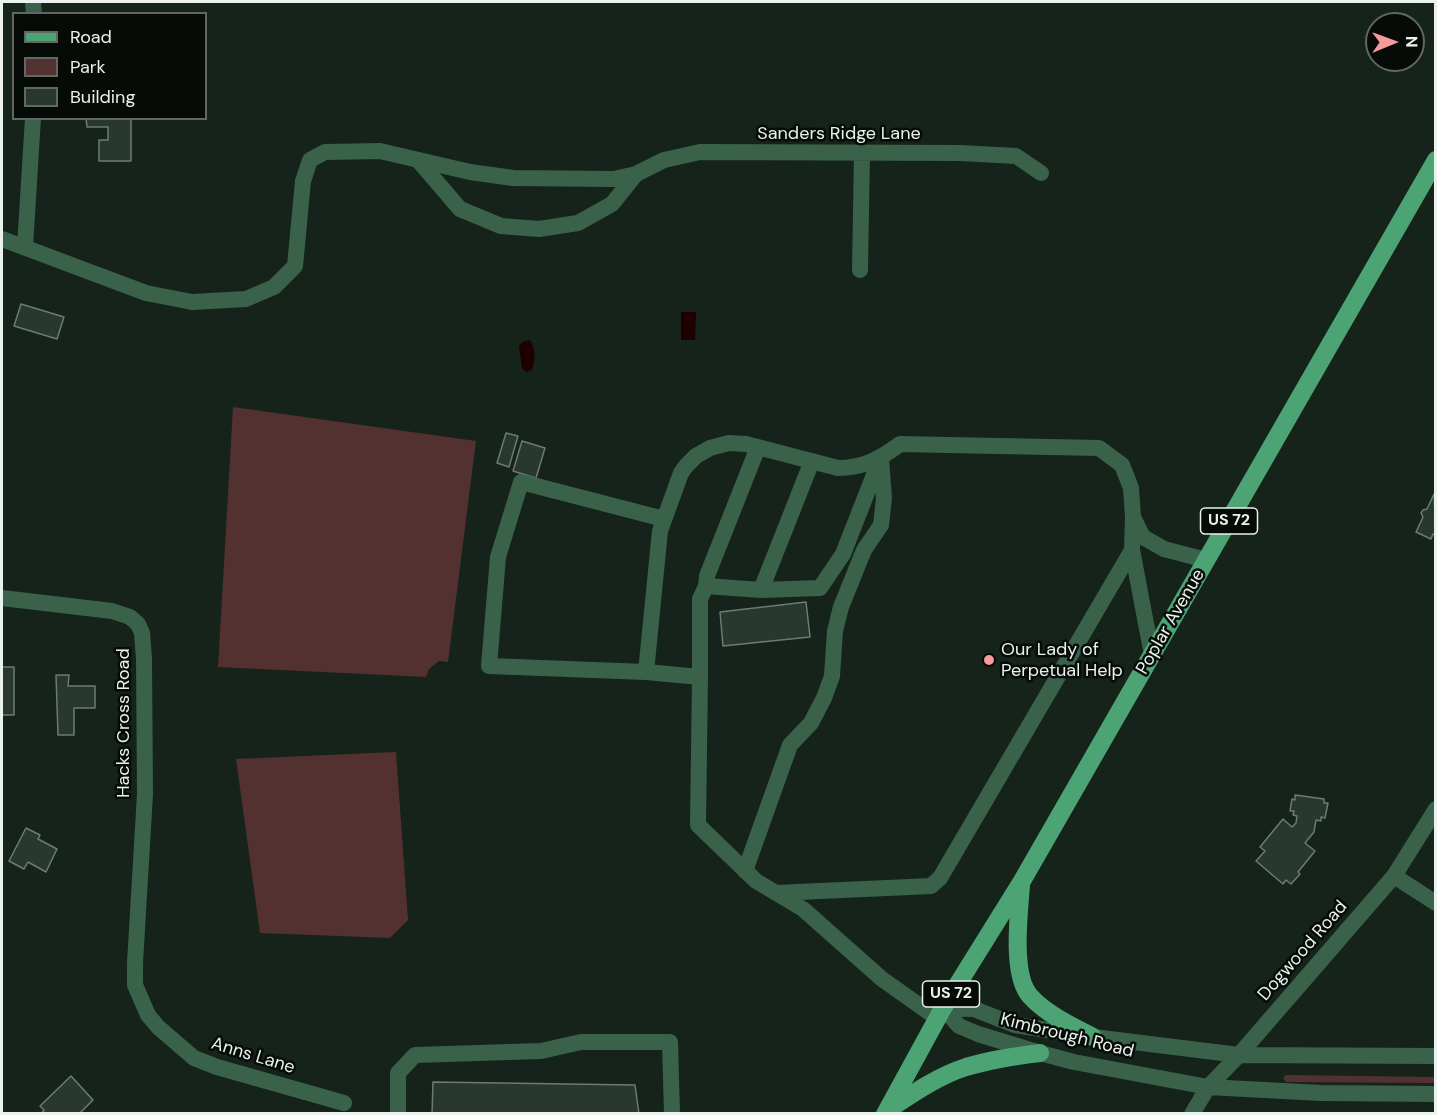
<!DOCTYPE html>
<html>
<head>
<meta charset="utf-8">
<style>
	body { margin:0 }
	#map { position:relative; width:1437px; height:1115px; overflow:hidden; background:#15231b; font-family:"DM Sans",sans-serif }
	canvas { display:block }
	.frame { position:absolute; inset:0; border:3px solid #e9f2ec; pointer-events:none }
	.legend { position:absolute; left:12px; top:12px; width:195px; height:108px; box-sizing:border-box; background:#060b07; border:2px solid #616763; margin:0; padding:8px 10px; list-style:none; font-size:18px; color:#e9f2ec }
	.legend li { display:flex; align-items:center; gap:12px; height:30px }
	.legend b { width:30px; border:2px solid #616763 }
	.north { position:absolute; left:1365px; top:12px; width:60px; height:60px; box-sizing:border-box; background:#060b07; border:2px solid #616763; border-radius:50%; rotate:89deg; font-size:16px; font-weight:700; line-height:24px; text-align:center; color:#e9f2ec }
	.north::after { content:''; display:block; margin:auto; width:21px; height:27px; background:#f59b9b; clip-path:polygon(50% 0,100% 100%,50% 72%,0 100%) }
</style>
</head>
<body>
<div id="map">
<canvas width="1437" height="1115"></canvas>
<div class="frame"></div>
<ul class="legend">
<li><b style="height:8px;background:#4ca474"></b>Road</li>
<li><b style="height:16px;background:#533131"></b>Park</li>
<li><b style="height:16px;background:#29382f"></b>Building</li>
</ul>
<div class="north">N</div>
</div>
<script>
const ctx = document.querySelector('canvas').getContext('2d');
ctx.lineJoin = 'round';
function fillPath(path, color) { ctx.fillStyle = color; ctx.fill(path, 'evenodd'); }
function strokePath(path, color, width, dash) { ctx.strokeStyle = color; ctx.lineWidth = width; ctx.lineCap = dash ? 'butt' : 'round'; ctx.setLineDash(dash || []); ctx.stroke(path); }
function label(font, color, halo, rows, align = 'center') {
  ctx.font = font + ' "DM Sans",sans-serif'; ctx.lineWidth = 5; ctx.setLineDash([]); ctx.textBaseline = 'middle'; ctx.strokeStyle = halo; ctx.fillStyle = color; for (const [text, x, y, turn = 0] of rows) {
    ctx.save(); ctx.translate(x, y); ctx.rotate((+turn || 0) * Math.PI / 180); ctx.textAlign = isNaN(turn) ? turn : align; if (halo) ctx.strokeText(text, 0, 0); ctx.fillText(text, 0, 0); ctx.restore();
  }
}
fillPath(new Path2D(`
	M 233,407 L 476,441 L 448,662 L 439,661 L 429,669 L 426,677 L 218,667 Z
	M 396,752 L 408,920 L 390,938 L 260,933 L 236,759 Z
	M 1286,1075 L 1435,1077 L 1435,1083 L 1286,1082 L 1283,1078 Z`), '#533131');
fillPath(new Path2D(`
	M 681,312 L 696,312 L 695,340 L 681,340 Z
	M 530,340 C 536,348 535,361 532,370 L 526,372 L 522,368 L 519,346 L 522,342 Z`), '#1f0001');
const building = new Path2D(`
	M 86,118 L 131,118 L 131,161 L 99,161 L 99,140 L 108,140 L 108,127 L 87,127 Z
	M 21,304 L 64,317 L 57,339 L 14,326 Z
	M 506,433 L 518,436 L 509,467 L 497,463 Z
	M 522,441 L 545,448 L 536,478 L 513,471 Z
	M 1434,494 L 1436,535 L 1433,534 L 1431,539 L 1416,532 L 1423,517 L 1421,513 L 1423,510 L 1427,509 Z
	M 806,602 L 810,637 L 723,646 L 720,612 Z
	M 2,664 L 2,667 L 14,667 L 14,715 L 2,715 Z
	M 56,675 L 69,675 L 68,686 L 95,686 L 95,708 L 74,708 L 74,735 L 58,735 Z
	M 1295,795 L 1324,799 L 1324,803 L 1328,803 L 1325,818 L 1321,817 L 1321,821 L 1316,820 L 1314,832 L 1305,843 L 1315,851 L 1298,872 L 1300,874 L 1291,884 L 1286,880 L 1283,884 L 1256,861 L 1265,851 L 1260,847 L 1283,819 L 1292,827 L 1296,823 L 1297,816 L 1293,815 L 1294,811 L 1290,811 L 1292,799 L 1295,800 Z
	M 26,828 L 40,835 L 38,839 L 57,849 L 46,872 L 28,862 L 24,869 L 9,861 Z
	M 71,1076 L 93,1100 L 79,1114 L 41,1114 L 44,1110 L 40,1106 Z
	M 433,1082 L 635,1085 L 639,1114 L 432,1114 Z`);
fillPath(building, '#29382f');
strokePath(building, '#6b7c71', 1.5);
strokePath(new Path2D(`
	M 33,2 L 34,14
	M 636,174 L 664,160 L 700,152 L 960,153 L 1016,156 L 1041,173
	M 2,239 L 146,293 L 192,302 L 246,299 L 274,287 L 295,266 L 303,181 L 310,160 L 325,152 L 380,151 L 470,172 L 513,178 L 614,179 L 636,174 L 612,204 L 578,223 L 539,229 L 501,226 L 460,209 L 418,160
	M 25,247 L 33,118
	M 860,270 L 862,153
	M 664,519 L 521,482 L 498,557 L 489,666 L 646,672 L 660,531 L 681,473 L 686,466 L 696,456 L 710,448 L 729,443 L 746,444 L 838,468 C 863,468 880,459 900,444 L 1099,448 L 1122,465 L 1131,488 L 1133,517
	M 706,586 L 761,590 L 820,588 L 843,554 L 879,462
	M 761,590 L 812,461
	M 2,598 L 112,611 L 130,617 L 138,624 L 142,633 L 144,658 L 145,794 L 135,963 L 135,985 L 148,1015 L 158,1027 L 194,1058 L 217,1067 L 344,1103
	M 1152,655 L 1132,550 L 1133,517 L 1143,537 L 1164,549 L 1206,560
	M 646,672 L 700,677 L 698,825 L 756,881 L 803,909 L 882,979 L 937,1018
	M 700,677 L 700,599 L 706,586 L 707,576 L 758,447
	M 745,871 L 790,745 L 811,723 L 824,698 L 832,676 L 835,631 L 841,607 L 864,550 L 881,525 L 884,498 L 881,458
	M 1394,876 L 1436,903
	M 776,893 L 931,886 L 940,878 L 1132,550
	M 943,1008 L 959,1026 L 978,1034 L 1040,1053 L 1074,1062 L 1208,1087 L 1321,1093 L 1436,1094
	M 943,1008 L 974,1009 L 1015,1025 L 1093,1037 L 1239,1055 L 1436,1056
	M 398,1114 L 398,1073 L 415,1055 L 541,1051 L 581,1042 L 670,1042 L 672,1114
	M 1192,1114 L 1208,1087 L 1239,1055 L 1394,876 L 1436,809`), '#3a624a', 16);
strokePath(new Path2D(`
	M 1021,885 C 1019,913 1011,975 1030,996 C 1046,1014 1072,1026 1093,1037
	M 888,1110 C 912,1094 938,1076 966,1067 C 990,1060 1015,1056 1040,1053
	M 885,1114 L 943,1008 L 1022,881 L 1436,160`), '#4ca474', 18);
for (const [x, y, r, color] of [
	[989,660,6,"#f59b9b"]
]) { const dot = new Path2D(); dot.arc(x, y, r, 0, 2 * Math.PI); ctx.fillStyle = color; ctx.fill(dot); strokePath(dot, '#060b07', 2); }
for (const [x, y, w] of [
	[1229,521,57],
	[951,994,57]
]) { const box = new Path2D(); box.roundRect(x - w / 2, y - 13, w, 26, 4.5); ctx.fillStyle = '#060b07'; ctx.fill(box); strokePath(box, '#e9f2ec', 1.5); }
label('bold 16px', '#e9f2ec', null, [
	["US 72",1229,521],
	["US 72",951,994]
]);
label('18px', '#e9f2ec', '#060b07', [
	["Sanders Ridge Lane",839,134],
	["Poplar Avenue",1171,622,-60],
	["Hacks Cross Road",124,723,-90],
	["Dogwood Road",1303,951,-49],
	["Kimbrough Road",1067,1036,14],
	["Anns Lane",253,1056,17]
]);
label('18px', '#e9f2ec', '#060b07', [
	["Our Lady of",1001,650],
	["Perpetual Help",1001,671]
], 'left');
</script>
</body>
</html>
